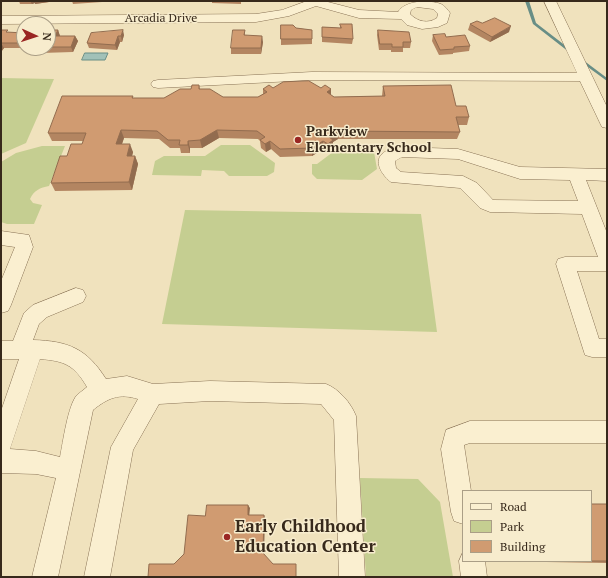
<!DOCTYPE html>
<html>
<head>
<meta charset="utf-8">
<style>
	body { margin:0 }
	#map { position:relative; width:608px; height:578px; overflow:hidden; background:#f0e2bd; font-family:"PT Serif",serif }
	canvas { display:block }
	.frame { position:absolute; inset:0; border:2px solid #37291b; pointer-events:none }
	.legend { position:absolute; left:462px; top:490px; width:130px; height:72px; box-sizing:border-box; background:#f7eccd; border:1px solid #aa9e86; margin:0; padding:5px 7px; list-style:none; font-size:12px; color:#37291b }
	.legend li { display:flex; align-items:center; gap:8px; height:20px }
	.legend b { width:20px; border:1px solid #aa9e86 }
	.north { position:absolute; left:16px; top:16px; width:40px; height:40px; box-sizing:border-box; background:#f7eccd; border:1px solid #aa9e86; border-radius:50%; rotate:93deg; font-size:11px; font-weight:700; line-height:16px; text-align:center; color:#37291b }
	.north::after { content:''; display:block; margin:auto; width:14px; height:18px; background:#9a2623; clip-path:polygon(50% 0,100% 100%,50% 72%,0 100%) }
</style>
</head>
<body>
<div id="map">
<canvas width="608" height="578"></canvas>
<div class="frame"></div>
<ul class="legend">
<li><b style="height:5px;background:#faefd0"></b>Road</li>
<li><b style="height:11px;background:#c5ce91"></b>Park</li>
<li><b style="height:11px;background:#d09b71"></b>Building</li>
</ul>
<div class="north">N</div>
</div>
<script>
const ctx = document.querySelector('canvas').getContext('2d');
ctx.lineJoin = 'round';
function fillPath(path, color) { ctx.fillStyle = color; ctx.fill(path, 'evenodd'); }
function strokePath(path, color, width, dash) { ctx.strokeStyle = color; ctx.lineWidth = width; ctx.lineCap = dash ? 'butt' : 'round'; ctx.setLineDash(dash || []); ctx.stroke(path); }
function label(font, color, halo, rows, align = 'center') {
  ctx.font = font + ' "PT Serif",serif'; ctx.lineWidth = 3; ctx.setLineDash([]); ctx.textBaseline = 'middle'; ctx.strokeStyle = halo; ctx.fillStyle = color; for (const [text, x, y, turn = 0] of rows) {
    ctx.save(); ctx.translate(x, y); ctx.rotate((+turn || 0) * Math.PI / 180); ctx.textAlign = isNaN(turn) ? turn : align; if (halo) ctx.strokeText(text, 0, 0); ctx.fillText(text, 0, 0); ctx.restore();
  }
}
fillPath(new Path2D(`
	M 1,78 L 54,79 L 26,143 L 1,154 Z
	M 221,145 L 250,145 L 275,163 L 274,172 L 267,176 L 229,176 L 224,171 L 202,170 L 201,176 L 152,175 L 155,161 L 164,156 L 205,156 L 204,159 L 205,156 Z
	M 42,146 L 65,146 L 49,186 C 40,188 34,190 30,199 L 33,203 L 42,205 L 34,224 L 7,224 L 1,222 L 1,162 L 16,153 Z
	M 341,146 L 364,146 L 374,152 L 377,169 L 362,180 L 317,179 L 312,174 L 312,164 L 317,164 Z
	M 185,210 L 421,214 L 437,332 L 162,324 Z
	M 360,478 L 418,479 L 440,502 L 453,577 L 366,577 Z`), '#c5ce91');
const water = new Path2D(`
	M 85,53 L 108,53 L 105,60 L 82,60 Z`);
fillPath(water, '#a1c1b8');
strokePath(water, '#688e86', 1);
fillPath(new Path2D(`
	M 525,1 L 529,1 L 536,23 L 571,50 L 571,52 L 569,52 L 533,24 Z
	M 581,60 L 583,60 L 607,78 L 607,81 L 581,62 Z`), '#688e86');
const minor = new Path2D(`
	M 307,1 L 324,1 L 359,10 L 398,12 C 405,0 430,0 441,4 C 445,6 448,10 450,13 L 447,23 L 438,27 L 422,29 L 407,25 L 401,19 L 359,18 L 316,6 L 289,16 L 256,22 L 1,24 L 1,16 L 256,14 L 282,10 ZM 417,7 L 433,9 L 438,14 L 437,18 C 428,24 418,22 410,14 L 411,10 Z
	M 544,1 L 556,1 L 607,107 L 607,128 L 602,127 L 600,123 L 580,81 L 312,80 L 158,88 L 153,87 L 151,84 L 153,81 L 158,80 L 312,72 L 577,73 Z
	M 400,147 L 458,149 L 520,167 L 607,169 L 607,181 L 586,180 L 607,233 L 607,271 L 577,271 L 599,339 L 607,339 L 607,357 L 592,357 L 585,355 L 556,264 L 558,259 L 565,257 L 598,257 L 582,214 L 490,212 L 480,208 L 460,188 L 391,182 C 384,177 373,163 382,154 C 386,150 395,148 400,147 ZM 402,157 L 458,159 L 520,179 L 570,180 L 578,201 L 493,200 L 477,183 L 463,176 L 401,172 L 396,168 L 395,161 Z
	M 1,231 L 29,235 L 33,247 L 11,305 L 8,311 L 1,313 L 1,281 L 15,247 L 1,245 Z
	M 76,288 L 83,290 L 86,296 L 83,302 L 47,317 L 39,324 L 33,340 C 69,341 87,349 106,379 L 127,376 L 153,384 L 210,381 L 326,384 C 339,389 351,403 356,416 L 365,577 L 339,577 L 334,420 L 321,404 L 210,401 L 159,404 L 133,450 L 110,577 L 84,577 L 111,447 L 138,399 C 119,393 108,398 93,410 L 58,577 L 32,577 L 56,478 L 36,474 L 1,473 L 1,411 L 19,359 L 1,359 L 1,341 L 13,341 L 24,313 L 33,305 ZM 40,359 C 65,361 74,365 87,387 C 84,390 80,392 77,395 C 68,405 63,442 60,457 L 36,451 L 10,449 Z
	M 470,421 L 607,421 L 607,443 L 470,443 L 464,445 L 471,491 L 463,491 L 463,524 L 454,521 L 451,512 L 441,449 L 446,430 Z
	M 463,552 L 463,561 L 485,561 L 487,577 L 461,577 L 459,561 Z`);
strokePath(minor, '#887255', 1);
fillPath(minor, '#faefd0');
fillPath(new Path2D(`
	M 19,1 L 49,1 L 49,2 L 35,4 L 35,3 L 32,4 L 20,4 Z
	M 72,1 L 103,1 L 102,2 L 73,4 Z
	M 212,1 L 241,1 L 241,4 L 212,3 Z
	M 340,24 L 353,39 L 352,44 L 322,42 L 322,27 L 340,28 Z
	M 470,24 L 509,32 L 490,42 L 468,30 Z
	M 296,28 L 312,30 L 312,44 L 281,45 L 281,39 Z
	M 1,30 L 9,33 L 24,33 L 22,48 L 4,48 L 1,52 Z
	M 48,30 L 58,30 L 60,36 L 75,36 L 78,41 L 73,52 L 41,53 L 39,48 L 48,48 Z
	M 245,30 L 245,35 L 263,42 L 261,54 L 231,54 L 231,48 Z
	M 378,30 L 411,42 L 410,48 L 403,48 L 403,52 L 391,52 L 391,50 L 379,50 L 377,35 Z
	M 91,33 L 124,35 L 122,42 L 120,42 L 117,50 L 89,48 L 87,43 Z
	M 433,35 L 446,37 L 470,46 L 469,51 L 453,53 L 453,54 L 439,55 L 432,41 Z
	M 199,85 L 200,89 L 223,97 L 258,97 L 263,94 L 263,89 L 273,88 L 321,88 L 331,89 L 331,95 L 334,97 L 382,96 L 383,86 L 456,106 L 469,117 L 467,125 L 458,125 L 460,132 L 457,139 L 338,139 L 333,142 L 333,148 L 327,152 L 323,149 L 312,156 L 280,157 L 271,149 L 266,152 L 261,148 L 260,141 L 258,139 L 219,138 L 202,148 L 190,148 L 190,153 L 181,153 L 180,148 L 170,148 L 159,139 L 124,138 L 122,144 L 133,152 L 132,156 L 135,156 L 138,164 L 132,190 L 55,191 L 51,183 L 67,156 L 82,144 L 83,141 L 52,141 L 48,133 L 133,96 L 133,98 L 164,98 L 191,89 Z
	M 607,504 L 607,563 L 486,561 L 591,561 Z`), '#b38561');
fillPath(new Path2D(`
	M 30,1 L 49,1 L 49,2 L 35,4 L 35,3 L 32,4 Z
	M 511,26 L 509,32 L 490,42 L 492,37 Z
	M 58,30 L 60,36 L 55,36 Z
	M 123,30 L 124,35 L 122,42 L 121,36 Z
	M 24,33 L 24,44 L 22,48 L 19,43 Z
	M 75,36 L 78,41 L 73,52 L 71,47 Z
	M 118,36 L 120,42 L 117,50 L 115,45 Z
	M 262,36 L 263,42 L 261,54 L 261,48 Z
	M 1,43 L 4,48 L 1,52 Z
	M 331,89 L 331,97 L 327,92 Z
	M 121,130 L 124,138 L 119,152 L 116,144 Z
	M 217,130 L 219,138 L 202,148 L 200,140 Z
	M 339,131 L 338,139 L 333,142 L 333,148 L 327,152 L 329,137 Z
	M 188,141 L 190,148 L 190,153 L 188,145 Z
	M 270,141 L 271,149 L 266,152 L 265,144 Z
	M 323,141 L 323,149 L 312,156 L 312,148 Z
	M 130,144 L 133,152 L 130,164 L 127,156 Z
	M 135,156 L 138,164 L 132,190 L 129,182 Z
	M 248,505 L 250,508 L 249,518 L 248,515 Z
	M 264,515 L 265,518 L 264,555 L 263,553 Z`), '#926c4f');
const building = new Path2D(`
	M 495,18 L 511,26 L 492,37 L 470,24 L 477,21 L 482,23 Z
	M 340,24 L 352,24 L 353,39 L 322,37 L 322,27 L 341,28 Z
	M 281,25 L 293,25 L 296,28 L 312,30 L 312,39 L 281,39 Z
	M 1,30 L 8,30 L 6,32 L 24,33 L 19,43 L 1,43 Z
	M 48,30 L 58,30 L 55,36 L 75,36 L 71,47 L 48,47 Z
	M 123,30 L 121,36 L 118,36 L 115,45 L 87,43 L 91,33 Z
	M 233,30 L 245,30 L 244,35 L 262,36 L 261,48 L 231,48 Z
	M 378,30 L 409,32 L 411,42 L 403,42 L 403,47 L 392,47 L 392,44 L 380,44 Z
	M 445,34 L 446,37 L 465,35 L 470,46 L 454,47 L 454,49 L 440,50 L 433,35 Z
	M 309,81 L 321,88 L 325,85 L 331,89 L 327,92 L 334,97 L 385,96 L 383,86 L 451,85 L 456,106 L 466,106 L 469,117 L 456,117 L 460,132 L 339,131 L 329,137 L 333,140 L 328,144 L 323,141 L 312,148 L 280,149 L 270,141 L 265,144 L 260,140 L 265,137 L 257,131 L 217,130 L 200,140 L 188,141 L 188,145 L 179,145 L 180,140 L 168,140 L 157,131 L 121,130 L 116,144 L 130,144 L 127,156 L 135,156 L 129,182 L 51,183 L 60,156 L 67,156 L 71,144 L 82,144 L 86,133 L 48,133 L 62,96 L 133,96 L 132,98 L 164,98 L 180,89 L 191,89 L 192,85 L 199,85 L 199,89 L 210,89 L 223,97 L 258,97 L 267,92 L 263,89 L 269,85 L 273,88 L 283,82 Z
	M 591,504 L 607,504 L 607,561 L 591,561 Z
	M 207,505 L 248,505 L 248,515 L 264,515 L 263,553 L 273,564 L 296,564 L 296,577 L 148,577 L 149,564 L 174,564 L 184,554 L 188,515 L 205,516 Z`);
fillPath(building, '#d09b71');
strokePath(building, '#926c4f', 1);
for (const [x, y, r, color] of [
	[298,140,4,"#9a2623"],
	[227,537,4,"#9a2623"]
]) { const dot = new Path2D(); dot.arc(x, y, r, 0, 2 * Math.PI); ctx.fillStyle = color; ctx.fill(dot); strokePath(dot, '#f7eccd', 1.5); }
label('12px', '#37291b', '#f7eccd', [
	["Arcadia Drive",161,19]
]);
label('bold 14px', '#37291b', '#f7eccd', [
	["Parkview",306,132],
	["Elementary School",306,148]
], 'left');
label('bold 17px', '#37291b', '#f7eccd', [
	["Early Childhood",235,527],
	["Education Center",235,547]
], 'left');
</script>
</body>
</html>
